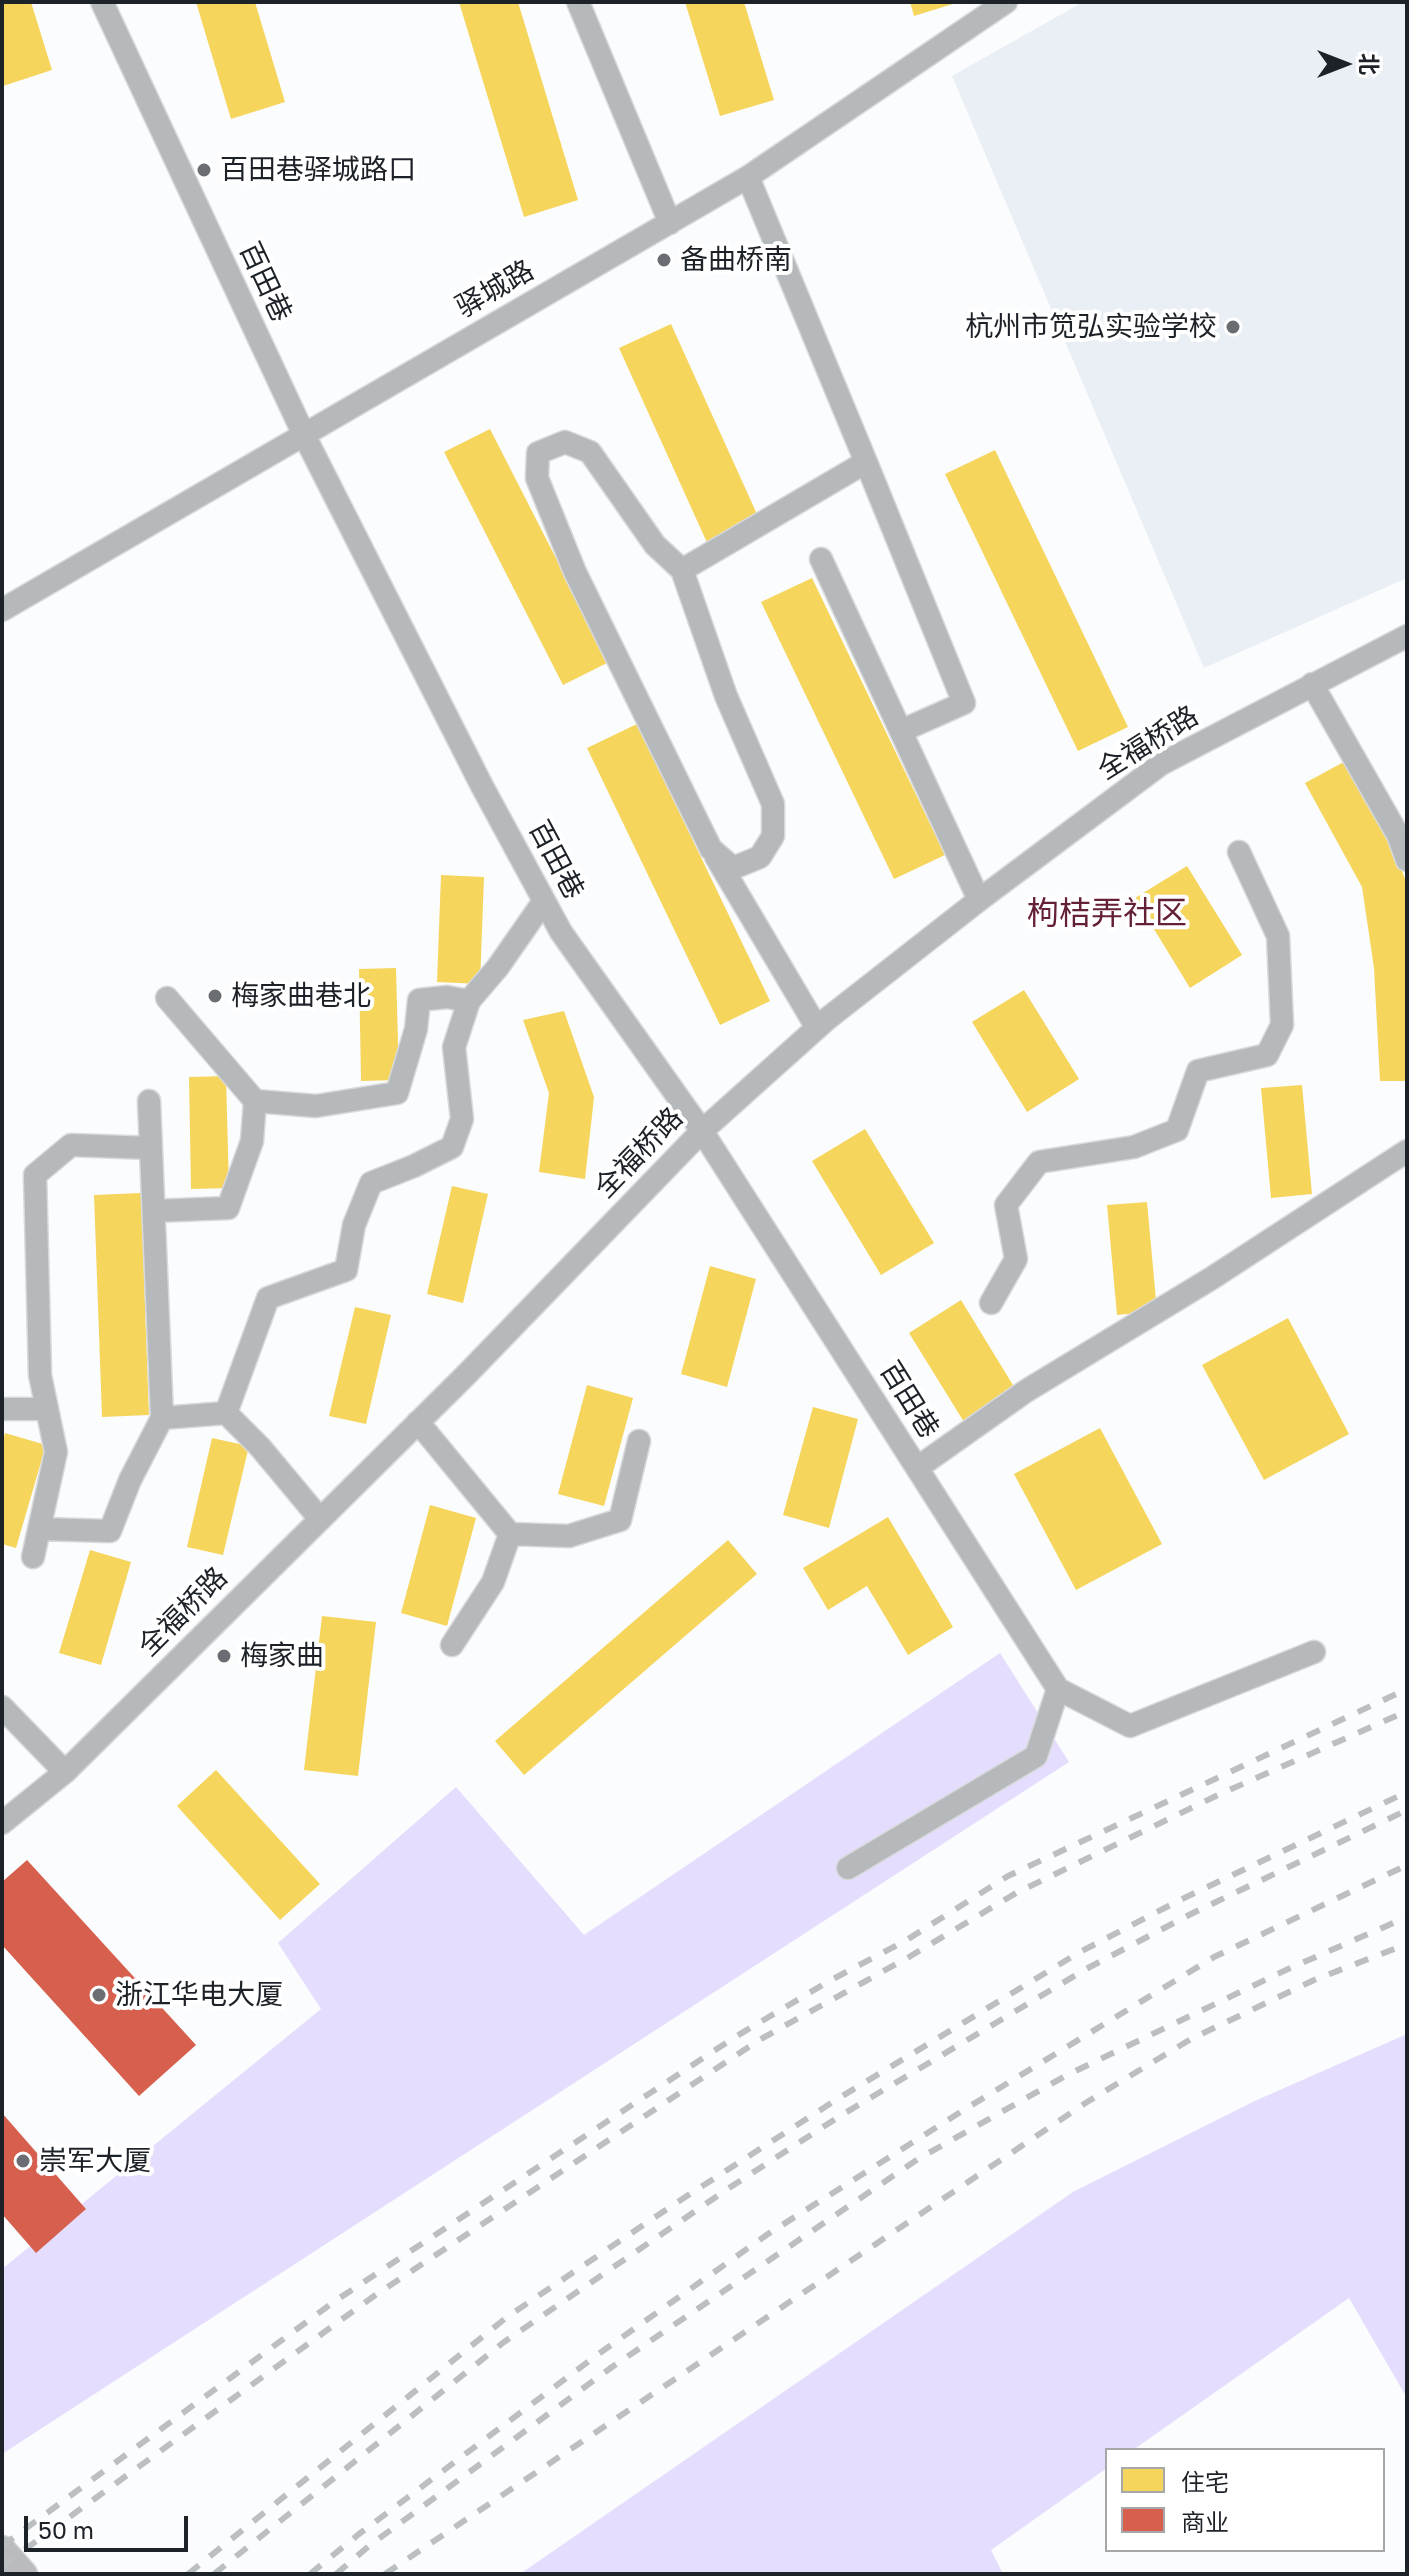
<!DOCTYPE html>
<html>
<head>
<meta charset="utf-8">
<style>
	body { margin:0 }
	#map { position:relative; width:1409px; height:2576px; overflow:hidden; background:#fafcfe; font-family:"Golos Text","Noto Sans SC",sans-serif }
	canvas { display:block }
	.frame { position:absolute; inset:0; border:4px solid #1d2228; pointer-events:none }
	.legend { position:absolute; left:1105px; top:2448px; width:280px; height:104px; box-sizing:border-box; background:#fff; border:2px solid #a5a7a9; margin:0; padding:10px 14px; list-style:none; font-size:24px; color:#1d2228 }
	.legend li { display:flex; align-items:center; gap:16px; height:40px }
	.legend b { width:40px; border:2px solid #a5a7a9 }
	.north { position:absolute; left:1305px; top:24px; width:80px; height:80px; -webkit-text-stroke:6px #fff; paint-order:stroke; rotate:90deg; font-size:22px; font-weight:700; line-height:32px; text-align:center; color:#1d2228 }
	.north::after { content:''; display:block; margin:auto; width:28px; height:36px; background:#1d2228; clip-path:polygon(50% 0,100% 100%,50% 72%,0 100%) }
	.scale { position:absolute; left:24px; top:2516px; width:164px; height:36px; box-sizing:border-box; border:4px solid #1d2228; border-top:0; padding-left:10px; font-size:24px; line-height:28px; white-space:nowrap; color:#1d2228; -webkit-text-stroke:6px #fff; paint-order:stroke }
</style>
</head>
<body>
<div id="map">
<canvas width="1409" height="2576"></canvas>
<div class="frame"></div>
<ul class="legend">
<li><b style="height:22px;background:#f6d55c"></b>住宅</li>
<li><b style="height:22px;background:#d6604d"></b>商业</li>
</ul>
<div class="north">北</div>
<div class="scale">50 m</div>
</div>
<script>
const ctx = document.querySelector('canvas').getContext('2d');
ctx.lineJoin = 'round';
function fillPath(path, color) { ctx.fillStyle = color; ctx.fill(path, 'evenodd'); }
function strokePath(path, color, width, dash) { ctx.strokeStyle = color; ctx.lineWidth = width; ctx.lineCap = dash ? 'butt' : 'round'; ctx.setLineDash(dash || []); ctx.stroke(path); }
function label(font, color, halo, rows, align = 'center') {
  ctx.font = font + ' "Golos Text","Noto Sans SC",sans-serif'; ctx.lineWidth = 8; ctx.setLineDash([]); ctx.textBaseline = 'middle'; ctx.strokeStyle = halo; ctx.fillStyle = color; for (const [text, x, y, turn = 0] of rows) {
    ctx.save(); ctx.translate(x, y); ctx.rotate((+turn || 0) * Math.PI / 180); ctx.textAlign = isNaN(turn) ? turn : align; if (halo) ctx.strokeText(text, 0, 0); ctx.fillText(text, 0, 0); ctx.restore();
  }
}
fillPath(new Path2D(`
	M 1083,2 L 1407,2 L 1407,578 L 1204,668 L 952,76 Z`), '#eaeff5');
fillPath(new Path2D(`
	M 1000,1653 L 1069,1762 L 2,2454 L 2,2269 L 321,2009 L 278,1943 L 456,1787 L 584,1935 Z
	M 1407,2034 L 1407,2398 L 1349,2298 L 1133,2450 L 1107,2450 L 1107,2468 L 991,2550 L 1003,2574 L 520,2574 L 1073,2192 L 1257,2100 Z`), '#e5ddfd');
fillPath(new Path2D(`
	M 2,2 L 31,2 L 52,70 L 3,86 Z
	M 196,2 L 255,2 L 285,102 L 231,119 Z
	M 459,2 L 518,2 L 578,200 L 524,217 Z
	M 685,2 L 744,2 L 774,100 L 720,116 Z
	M 910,2 L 955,2 L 956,3 L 914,16 Z
	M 671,324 L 761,523 L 709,547 L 619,348 Z
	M 490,429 L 609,662 L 563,685 L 444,452 Z
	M 995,450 L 1128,727 L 1078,751 L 945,474 Z
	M 812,578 L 945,855 L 894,879 L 761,602 Z
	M 637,724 L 770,1001 L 720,1025 L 587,748 Z
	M 1351,758 L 1385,827 L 1407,884 L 1407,1081 L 1380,1081 L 1374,968 L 1362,887 L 1305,783 Z
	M 1187,866 L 1242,955 L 1190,988 L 1135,898 Z
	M 441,875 L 484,877 L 480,984 L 437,982 Z
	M 396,968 L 399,1080 L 361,1081 L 359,969 Z
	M 1024,990 L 1079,1079 L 1027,1112 L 972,1022 Z
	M 564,1011 L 594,1097 L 585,1179 L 539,1172 L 549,1093 L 523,1020 Z
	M 226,1076 L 229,1188 L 191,1189 L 189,1077 Z
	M 1302,1085 L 1312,1194 L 1271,1198 L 1261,1088 Z
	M 865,1129 L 934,1243 L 881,1275 L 812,1161 Z
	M 452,1186 L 488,1194 L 463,1303 L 427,1294 Z
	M 141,1193 L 149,1415 L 102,1417 L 94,1195 Z
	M 1147,1202 L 1157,1311 L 1117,1315 L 1107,1205 Z
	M 710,1266 L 756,1279 L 727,1387 L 681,1374 Z
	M 961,1300 L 1016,1390 L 964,1422 L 909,1333 Z
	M 355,1307 L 391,1315 L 366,1424 L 329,1416 Z
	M 1288,1318 L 1349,1434 L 1264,1480 L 1202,1365 Z
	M 587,1385 L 633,1398 L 604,1506 L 558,1494 Z
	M 813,1407 L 858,1419 L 829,1528 L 783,1515 Z
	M 1100,1428 L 1162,1544 L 1076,1590 L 1014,1474 Z
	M 5,1433 L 46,1445 L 16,1548 L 2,1544 L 2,1444 Z
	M 212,1438 L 249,1446 L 223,1555 L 187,1547 Z
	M 430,1505 L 476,1518 L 447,1626 L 401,1613 Z
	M 888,1517 L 953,1627 L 908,1655 L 867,1586 L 828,1610 L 803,1568 Z
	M 728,1540 L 757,1574 L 524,1775 L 495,1741 Z
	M 90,1550 L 131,1562 L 101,1665 L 59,1653 Z
	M 322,1616 L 376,1622 L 358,1776 L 304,1770 Z
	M 216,1770 L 320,1884 L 280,1920 L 177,1806 Z`), '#f6d55c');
fillPath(new Path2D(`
	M 27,1860 L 196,2045 L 139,2096 L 2,1945 L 2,1882 Z
	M 2,2113 L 86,2209 L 36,2253 L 2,2214 Z`), '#d6604d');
const minor = new Path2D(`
	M 102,2 L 304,435 L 482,786 L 561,932 L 702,1131 L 1058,1689
	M 578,2 L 670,223
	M 866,462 L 964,703 L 901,731
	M 821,559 L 979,900
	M 682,570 L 655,545 L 590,452 L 565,442 L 538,453 L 537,478 L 575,572 L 711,849 L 733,868 L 760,857 L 773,836 L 773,804 L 726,696 L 682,570 L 866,462 L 748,177
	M 2,610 L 748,177 L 1006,2
	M 1312,684 L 1398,835 L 1407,860
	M 716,857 L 817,1028
	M 167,998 L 255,1101
	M 154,1211 L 228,1208 L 252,1141 L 255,1101 L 316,1106 L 397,1093 L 416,1029 L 419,1000 L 447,997 L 469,1001
	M 991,1303 L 1016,1259 L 1006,1205 L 1039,1162 L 1134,1147 L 1177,1130 L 1198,1071 L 1267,1055 L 1282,1025 L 1278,936 L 1239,852
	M 2,1409 L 47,1409
	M 162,1418 L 226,1413
	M 418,1422 L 510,1534
	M 917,1468 L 1026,1391 L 1212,1278 L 1407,1151
	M 320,1519 L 260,1447 L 226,1413 L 268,1298 L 346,1270 L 354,1225 L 371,1183 L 414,1166 L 452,1147 L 462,1119 L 454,1047 L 469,1001 L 498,967 L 544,901
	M 40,1529 L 110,1531 L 130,1480 L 162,1418 L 149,1101
	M 33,1557 L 56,1452 L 40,1375 L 35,1175 L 71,1145 L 151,1148
	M 452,1645 L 493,1582 L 510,1534 L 569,1536 L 620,1520 L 639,1441
	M 1058,1689 L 1130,1726 L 1314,1652
	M 2,1707 L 65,1772
	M 2,1823 L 65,1772 L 466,1375 L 702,1131 L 827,1019 L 979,900 L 1161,764 L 1407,636
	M 848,1868 L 1036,1756 L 1058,1689`);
const major = new Path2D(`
	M 2,2549 L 24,2574`);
strokePath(minor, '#d7d9db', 25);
strokePath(major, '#d7d9db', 29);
strokePath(minor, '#b6b9bb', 22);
strokePath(major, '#b9bbbe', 26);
strokePath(new Path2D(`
	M 2,2546 L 335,2301 L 735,2037 L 831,1980 L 905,1941 L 1008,1876 L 1407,1689
	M 2,2566 L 374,2296 L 759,2040 L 909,1957 L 1016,1893 L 1218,1795 L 1407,1711
	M 188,2574 L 507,2317 L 676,2203 L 839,2098 L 1080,1952 L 1180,1900 L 1407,1792
	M 214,2574 L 504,2342 L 729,2188 L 840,2116 L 1086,1969 L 1191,1914 L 1407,1810
	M 310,2574 L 359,2534 L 597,2355 L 768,2234 L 962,2111 L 1214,1957 L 1407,1865
	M 336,2574 L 369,2546 L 612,2367 L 918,2159 L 1067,2075 L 1288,1969 L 1407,1917
	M 385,2574 L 1087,2102 L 1191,2039 L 1314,1980 L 1407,1944`), '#bcbfc1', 6, [14, 14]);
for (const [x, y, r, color] of [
	[204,170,8,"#6a6e73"],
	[664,260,8,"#6a6e73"],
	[1233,327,8,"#6a6e73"],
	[215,996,8,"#6a6e73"],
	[224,1656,8,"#6a6e73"],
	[99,1995,8,"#6a6e73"],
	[23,2161,8,"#6a6e73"]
]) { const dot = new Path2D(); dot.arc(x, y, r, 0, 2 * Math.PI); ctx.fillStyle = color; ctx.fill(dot); strokePath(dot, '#fff', 3); }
label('28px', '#1d2228', '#fff', [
	["百田巷驿城路口",220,170],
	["备曲桥南",680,260],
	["杭州市笕弘实验学校",1217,327,"right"],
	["梅家曲巷北",231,996],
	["梅家曲",240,1656],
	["浙江华电大厦",115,1995],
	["崇军大厦",39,2161]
], 'left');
label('28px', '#1d2228', '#fff', [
	["百田巷",265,282,65],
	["驿城路",495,289,-30],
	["全福桥路",1148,743,-32],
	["百田巷",556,860,62],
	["全福桥路",639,1153,-46],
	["百田巷",909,1400,58],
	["全福桥路",183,1612,-45]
]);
label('32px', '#642035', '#fff', [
	["枸桔弄社区",1107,914]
]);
</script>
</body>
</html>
